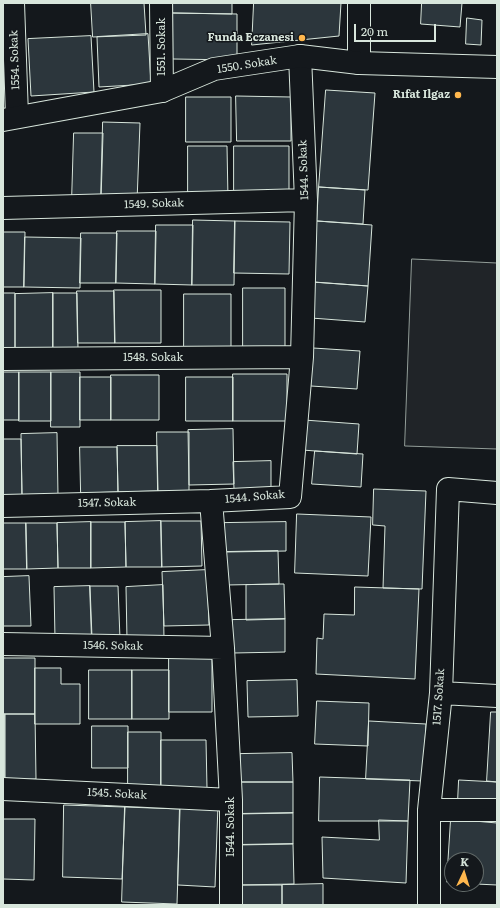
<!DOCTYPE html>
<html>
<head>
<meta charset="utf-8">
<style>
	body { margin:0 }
	#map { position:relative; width:500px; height:908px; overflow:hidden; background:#14181c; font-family:Literata,serif }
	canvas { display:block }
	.frame { position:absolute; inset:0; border:4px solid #d8e6dc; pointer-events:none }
	.north { position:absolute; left:444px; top:852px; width:40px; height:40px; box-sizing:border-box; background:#14181c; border:1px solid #626a69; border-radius:50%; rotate:4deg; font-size:11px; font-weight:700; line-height:16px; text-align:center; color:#d8e6dc }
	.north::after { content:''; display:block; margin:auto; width:14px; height:18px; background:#ffb74d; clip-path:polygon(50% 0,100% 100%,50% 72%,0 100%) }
	.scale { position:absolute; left:354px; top:24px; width:82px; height:18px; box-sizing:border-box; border:2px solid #d8e6dc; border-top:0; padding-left:5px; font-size:12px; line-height:14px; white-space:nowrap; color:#d8e6dc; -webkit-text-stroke:3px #14181c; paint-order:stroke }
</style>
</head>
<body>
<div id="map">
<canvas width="500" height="908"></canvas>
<div class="frame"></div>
<div class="north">K</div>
<div class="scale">20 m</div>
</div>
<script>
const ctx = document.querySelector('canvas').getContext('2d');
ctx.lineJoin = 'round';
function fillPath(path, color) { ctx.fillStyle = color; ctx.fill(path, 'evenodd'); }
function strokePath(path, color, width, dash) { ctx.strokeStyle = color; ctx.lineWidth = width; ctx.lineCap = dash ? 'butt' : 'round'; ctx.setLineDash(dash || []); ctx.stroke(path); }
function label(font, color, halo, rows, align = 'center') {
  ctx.font = font + ' Literata,serif'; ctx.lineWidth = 3; ctx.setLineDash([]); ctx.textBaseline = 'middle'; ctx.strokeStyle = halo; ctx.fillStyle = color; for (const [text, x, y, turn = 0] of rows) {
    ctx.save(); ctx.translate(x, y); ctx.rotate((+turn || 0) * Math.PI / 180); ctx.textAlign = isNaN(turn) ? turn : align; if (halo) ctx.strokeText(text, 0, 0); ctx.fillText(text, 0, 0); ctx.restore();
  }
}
const green = new Path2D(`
	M 412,259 L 497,263 L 497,449 L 405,446 Z`);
fillPath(green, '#202428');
strokePath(green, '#939e99', 1);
const building = new Path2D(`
	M 91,3 L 144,3 L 146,35 L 93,37 Z
	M 173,3 L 232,3 L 232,14 L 173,13 Z
	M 254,3 L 341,3 L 339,36 L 252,45 Z
	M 422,3 L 462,3 L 460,27 L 421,24 Z
	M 173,13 L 237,14 L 237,60 L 173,59 Z
	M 467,18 L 482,20 L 481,45 L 466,44 Z
	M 148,34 L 151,84 L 99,87 L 97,37 Z
	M 91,36 L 94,92 L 31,96 L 28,39 Z
	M 326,90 L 375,93 L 368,190 L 319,187 Z
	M 236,96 L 291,97 L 291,141 L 237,141 Z
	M 186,97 L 231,97 L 231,142 L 186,142 Z
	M 103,122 L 140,123 L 137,202 L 101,201 Z
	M 74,133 L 103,133 L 101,201 L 72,200 Z
	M 188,146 L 227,146 L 228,199 L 188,199 Z
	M 234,146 L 289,146 L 289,191 L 234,191 Z
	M 319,187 L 365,190 L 363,224 L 317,221 Z
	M 193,220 L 235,221 L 234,285 L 192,285 Z
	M 235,221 L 290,222 L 289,274 L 234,273 Z
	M 317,221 L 372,225 L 368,286 L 312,282 Z
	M 156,225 L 193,225 L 192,285 L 155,284 Z
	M 117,231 L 156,231 L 155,284 L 116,283 Z
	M 3,232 L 25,232 L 24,287 L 3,287 Z
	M 81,233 L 117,233 L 116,283 L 80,283 Z
	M 25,237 L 81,238 L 80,288 L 24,287 Z
	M 314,282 L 368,286 L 365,322 L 311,318 Z
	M 243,288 L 285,288 L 285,347 L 243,347 Z
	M 114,290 L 161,290 L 161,343 L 115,343 Z
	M 77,291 L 114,291 L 115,343 L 78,343 Z
	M 3,293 L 15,293 L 15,350 L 3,350 Z
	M 53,293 L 77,293 L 78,349 L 53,349 Z
	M 53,293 L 53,349 L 15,350 L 15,294 Z
	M 184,294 L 231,294 L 231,348 L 184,348 Z
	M 313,348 L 360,351 L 357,389 L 311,386 Z
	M 3,372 L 19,372 L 19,420 L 3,420 Z
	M 19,372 L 51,372 L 51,421 L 19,421 Z
	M 51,372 L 80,372 L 80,427 L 51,427 Z
	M 233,374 L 287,374 L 287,421 L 233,421 Z
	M 111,375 L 159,375 L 159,420 L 111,420 Z
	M 80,377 L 111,377 L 111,420 L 80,420 Z
	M 186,377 L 233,377 L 233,421 L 186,421 Z
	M 304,420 L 359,424 L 357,454 L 302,450 Z
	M 233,429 L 234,484 L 189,485 L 188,430 Z
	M 157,432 L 189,432 L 189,491 L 158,491 Z
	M 57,433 L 58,496 L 22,496 L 21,434 Z
	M 3,439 L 21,439 L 22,496 L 3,496 Z
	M 157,446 L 158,491 L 118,492 L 117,446 Z
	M 80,447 L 117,447 L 118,492 L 81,493 Z
	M 315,451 L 363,454 L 361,487 L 312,484 Z
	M 271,461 L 271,488 L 234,489 L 233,462 Z
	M 374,489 L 426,491 L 422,589 L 383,588 L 385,526 L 373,525 Z
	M 297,514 L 371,517 L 368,576 L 295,573 Z
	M 161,521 L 201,521 L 202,566 L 162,567 Z
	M 161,521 L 162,567 L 126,567 L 125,522 Z
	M 91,522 L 125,522 L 126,567 L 91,568 Z
	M 91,522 L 91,568 L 58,568 L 57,523 Z
	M 286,522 L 286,551 L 225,552 L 224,523 Z
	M 3,523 L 26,523 L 27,569 L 3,569 Z
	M 26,523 L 57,523 L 58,568 L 27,569 Z
	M 278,551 L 279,584 L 226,585 L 225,552 Z
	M 207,570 L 209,625 L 164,626 L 162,572 Z
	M 29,576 L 31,626 L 3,626 L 3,577 Z
	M 279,584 L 284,584 L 285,619 L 246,620 L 246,585 Z
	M 163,585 L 164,639 L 127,640 L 126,587 Z
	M 90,586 L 118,586 L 120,639 L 92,640 Z
	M 90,586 L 92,638 L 55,639 L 54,587 Z
	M 355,587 L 419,589 L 415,679 L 316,674 L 317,638 L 323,639 L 324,614 L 354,615 Z
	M 285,619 L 285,652 L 233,653 L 232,620 Z
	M 169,657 L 212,657 L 212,712 L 169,712 Z
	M 3,658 L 35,658 L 35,714 L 3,714 Z
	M 35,668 L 61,668 L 61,684 L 80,684 L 80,724 L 35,724 Z
	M 89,670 L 132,670 L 132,719 L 89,719 Z
	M 132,670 L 169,670 L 169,719 L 132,719 Z
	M 297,680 L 298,716 L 248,717 L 247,681 Z
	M 317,701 L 369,703 L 368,746 L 315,744 Z
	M 491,712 L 497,712 L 497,782 L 487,781 Z
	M 3,714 L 5,714 L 5,780 L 3,780 Z
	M 5,714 L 35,714 L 36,779 L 5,780 Z
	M 369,721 L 426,724 L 423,781 L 366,779 Z
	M 92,726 L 128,726 L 128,768 L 92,768 Z
	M 128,732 L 161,732 L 161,788 L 128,788 Z
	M 161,740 L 206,740 L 207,788 L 161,788 Z
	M 292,753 L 293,782 L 240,782 L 240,754 Z
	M 320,777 L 410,780 L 408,821 L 319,821 Z
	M 459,780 L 497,782 L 497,803 L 458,801 Z
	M 235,782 L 293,782 L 293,813 L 236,814 Z
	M 180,804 L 218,805 L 215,887 L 178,885 Z
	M 64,805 L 125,807 L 122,879 L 63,877 Z
	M 125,807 L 180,809 L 177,904 L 122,902 Z
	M 293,813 L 293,844 L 236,845 L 236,814 Z
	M 3,819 L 35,819 L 34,880 L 3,879 Z
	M 451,819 L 497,823 L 497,885 L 476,884 L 476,860 L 452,860 L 452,882 L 447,882 Z
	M 379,820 L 408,821 L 406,883 L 323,878 L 322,837 L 379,840 Z
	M 293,844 L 294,884 L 239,885 L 235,845 Z
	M 323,884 L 323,905 L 282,905 L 282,885 Z
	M 239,885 L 282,885 L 282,905 L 239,905 Z`);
fillPath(building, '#2c363c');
strokePath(building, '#d8e6dc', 1);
const street = new Path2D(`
	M 13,3 L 17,116
	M 161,3 L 162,91
	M 359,63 L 359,3
	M 3,208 L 306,200
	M 3,359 L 302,357
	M 211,501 L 223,648 L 231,800 L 231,905
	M 3,506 L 211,501 L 290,497 L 302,357 L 306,200 L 300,56
	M 3,644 L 223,648
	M 441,693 L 497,696
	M 3,789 L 231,800
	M 429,810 L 497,810
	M 429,905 L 429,810 L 441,693 L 448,489 L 497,493`);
const secondary = new Path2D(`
	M 3,120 L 162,91 L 214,69 L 300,56 L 359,63 L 497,67`);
strokePath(street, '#d8e6dc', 24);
strokePath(secondary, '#d8e6dc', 24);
strokePath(street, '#14181c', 22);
strokePath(secondary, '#14181c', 22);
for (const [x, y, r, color] of [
	[302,38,4,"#ffb74d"],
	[458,95,4,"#ffb74d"]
]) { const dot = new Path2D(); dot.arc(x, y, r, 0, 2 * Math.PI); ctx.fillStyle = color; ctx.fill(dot); strokePath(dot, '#14181c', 1.5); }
label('bold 11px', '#d8e6dc', '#14181c', [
	["Funda Eczanesi",294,38],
	["Rıfat Ilgaz",450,95]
], 'right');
label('11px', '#d8e6dc', '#14181c', [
	["1551. Sokak",162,47,-90],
	["1554. Sokak",15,60,-92],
	["1550. Sokak",247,65,-9],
	["1544. Sokak",304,170,-92],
	["1549. Sokak",154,204,-2],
	["1548. Sokak",153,358],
	["1544. Sokak",255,497,-5],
	["1547. Sokak",107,503,-1],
	["1546. Sokak",113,646,1],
	["1517. Sokak",439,697,-86],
	["1545. Sokak",117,794,3],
	["1544. Sokak",231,827,-90]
]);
</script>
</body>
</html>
